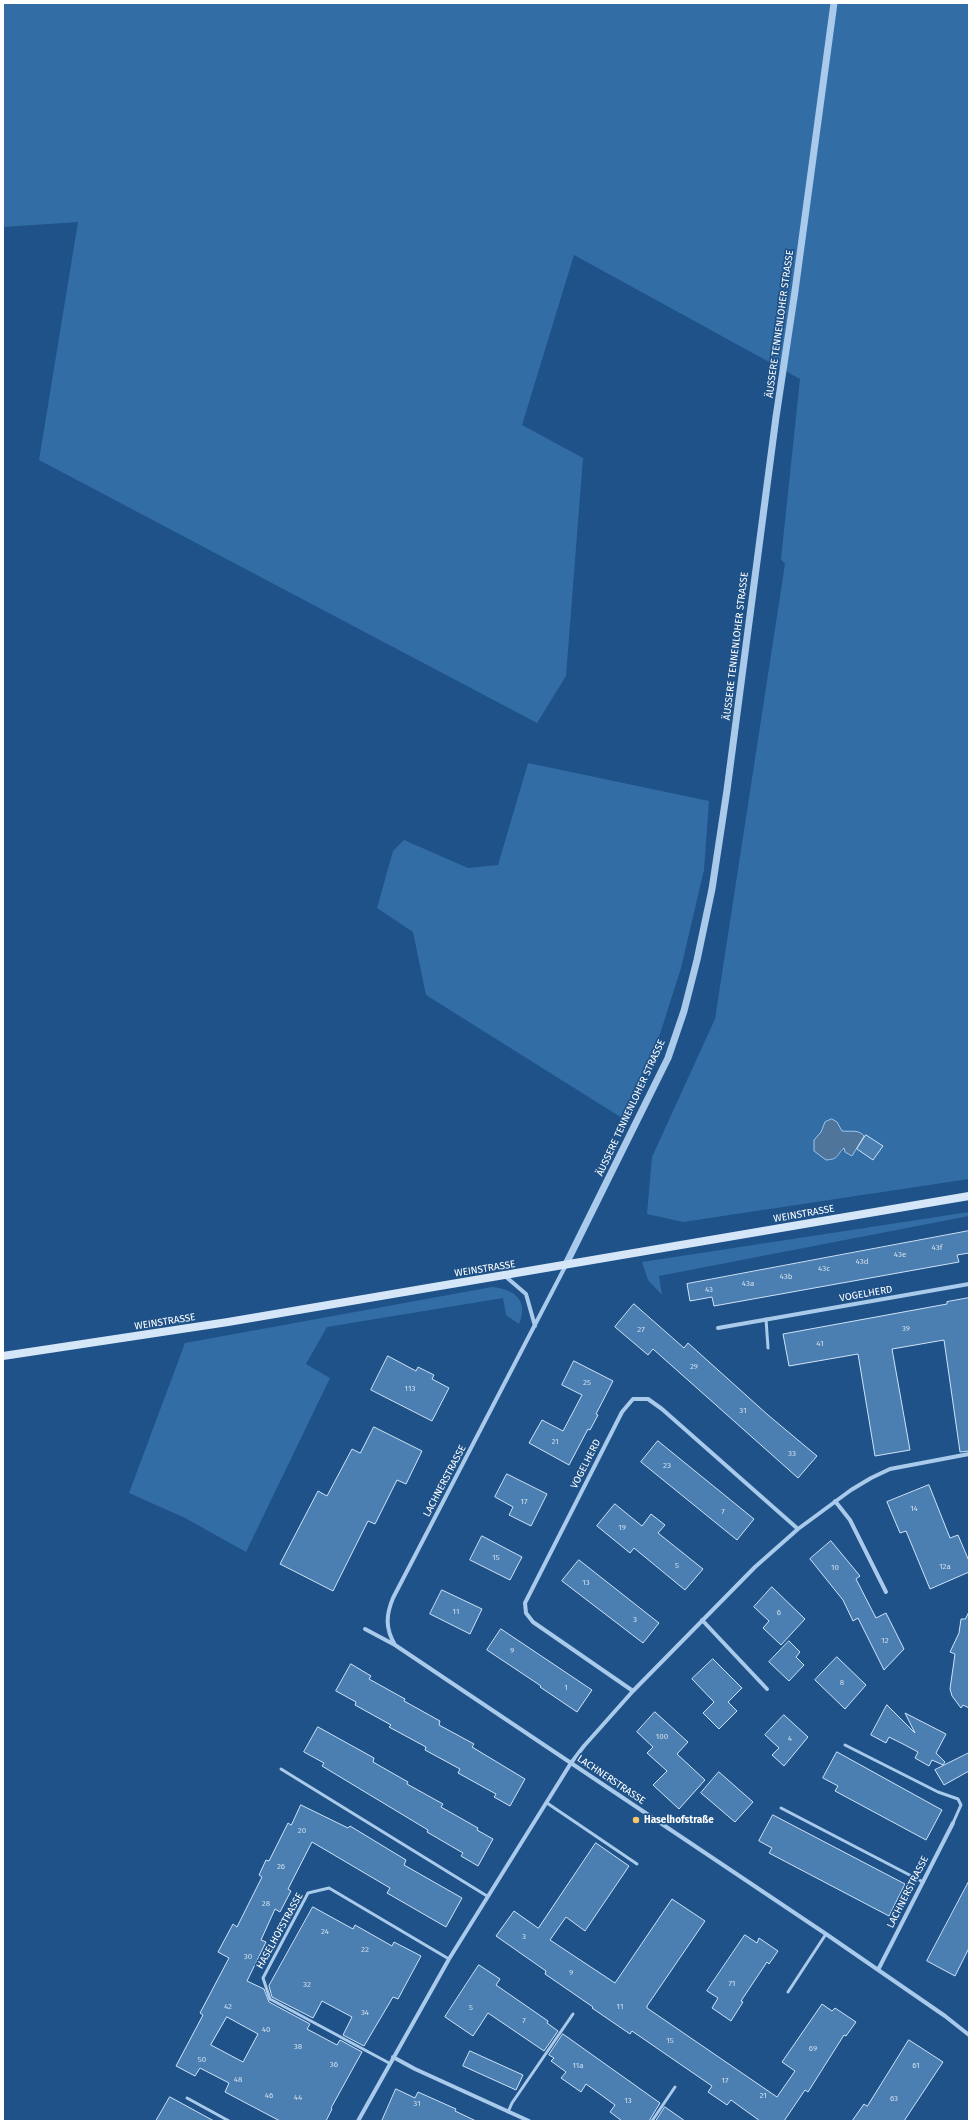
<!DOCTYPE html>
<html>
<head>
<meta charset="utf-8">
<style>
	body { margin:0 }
	#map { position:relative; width:972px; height:2124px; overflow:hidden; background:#1f5288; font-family:"Fira Sans",sans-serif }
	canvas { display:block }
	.frame { position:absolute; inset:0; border:4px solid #fff; pointer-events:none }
</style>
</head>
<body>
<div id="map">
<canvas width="972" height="2124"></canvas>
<div class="frame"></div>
</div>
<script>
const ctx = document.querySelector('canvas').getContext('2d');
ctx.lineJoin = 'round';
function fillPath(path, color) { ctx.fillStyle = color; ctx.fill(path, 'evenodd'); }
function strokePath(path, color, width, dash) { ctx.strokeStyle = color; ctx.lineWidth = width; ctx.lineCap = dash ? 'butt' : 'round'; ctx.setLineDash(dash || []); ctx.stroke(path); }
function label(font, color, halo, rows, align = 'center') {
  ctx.font = font + ' "Fira Sans",sans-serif'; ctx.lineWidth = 3.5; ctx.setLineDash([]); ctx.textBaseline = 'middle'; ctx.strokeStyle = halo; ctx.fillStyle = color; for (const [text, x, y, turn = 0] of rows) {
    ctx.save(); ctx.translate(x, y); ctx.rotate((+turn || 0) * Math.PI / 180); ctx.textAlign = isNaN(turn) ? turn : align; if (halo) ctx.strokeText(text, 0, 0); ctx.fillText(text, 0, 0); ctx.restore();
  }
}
fillPath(new Path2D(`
	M 3,3 L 969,3 L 969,1179 L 683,1222 L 647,1214 L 652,1157 L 715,1019 L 785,564 L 781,559 L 800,379 L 574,255 L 522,425 L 583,458 L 566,676 L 537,723 L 39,460 L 78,222 L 3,227 Z
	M 528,763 L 709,801 L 704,870 L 681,968 L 660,1034 L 622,1118 L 426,995 L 413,932 L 377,908 L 393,851 L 404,840 L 468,868 L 498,865 Z
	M 969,1212 L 969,1216 L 659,1276 L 662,1295 L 648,1280 L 642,1262 Z
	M 492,1287 C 515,1289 529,1301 519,1324 L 506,1315 L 503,1298 L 327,1327 L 306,1364 L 330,1378 L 246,1552 L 185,1518 L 129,1493 L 185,1343 Z`), '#326da5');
const water = new Path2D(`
	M 832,1119 L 837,1122 L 842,1131 C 850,1132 859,1129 864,1136 L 852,1156 L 845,1152 L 844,1148 C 836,1155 840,1159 826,1160 L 814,1151 L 814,1140 L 821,1132 L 825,1122 Z`);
fillPath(water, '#50759b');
strokePath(water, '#9cc6ec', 1);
const building = new Path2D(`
	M 866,1135 L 883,1146 L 873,1160 L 857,1149 Z
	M 969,1231 L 969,1253 L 957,1255 L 959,1262 L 714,1306 L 712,1297 L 690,1301 L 687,1284 Z
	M 969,1298 L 969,1451 L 960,1452 L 944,1340 L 892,1349 L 910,1450 L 875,1456 L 858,1354 L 789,1366 L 783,1334 L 947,1304 L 947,1302 Z
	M 634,1304 L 684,1348 L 688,1343 L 768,1415 L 817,1456 L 798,1478 L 653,1349 L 648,1355 L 615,1327 Z
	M 388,1356 L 416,1371 L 418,1367 L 434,1375 L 432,1379 L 449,1388 L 432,1421 L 371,1390 Z
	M 574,1361 L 613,1381 L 596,1414 L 598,1415 L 590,1430 L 588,1429 L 569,1465 L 529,1443 L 542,1420 L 563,1431 L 582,1395 L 562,1385 Z
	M 374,1427 L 422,1451 L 406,1484 L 397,1480 L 375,1524 L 368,1521 L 333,1591 L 280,1564 L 318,1491 L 327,1496 L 352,1449 L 360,1453 Z
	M 658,1441 L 754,1519 L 737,1540 L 641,1462 Z
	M 507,1474 L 547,1494 L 531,1526 L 509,1515 L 513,1507 L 495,1497 Z
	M 929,1485 L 950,1538 L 958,1535 L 969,1561 L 969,1572 L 930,1589 L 906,1531 L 900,1533 L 887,1502 Z
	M 615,1504 L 642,1526 L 651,1514 L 665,1525 L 658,1533 L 703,1569 L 685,1590 L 634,1548 L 630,1553 L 597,1526 Z
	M 482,1536 L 522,1557 L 510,1580 L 470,1560 Z
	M 831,1541 L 860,1576 L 856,1579 L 876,1618 L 886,1613 L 904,1649 L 884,1670 L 858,1618 L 853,1621 L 843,1600 L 810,1559 Z
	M 579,1560 L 659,1623 L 643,1643 L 562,1581 Z
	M 772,1587 L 805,1619 L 781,1645 L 763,1628 L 769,1621 L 754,1607 Z
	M 442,1590 L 482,1609 L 470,1634 L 430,1614 Z
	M 969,1612 L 969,1708 L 963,1705 L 961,1708 L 952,1696 L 950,1689 L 955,1654 L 950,1652 L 959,1633 L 961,1619 L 965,1619 Z
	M 501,1629 L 592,1690 L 577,1712 L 540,1687 L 541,1686 L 487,1650 Z
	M 789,1641 L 800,1652 L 796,1657 L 804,1665 L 789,1681 L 769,1662 Z
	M 837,1657 L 866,1685 L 845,1709 L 815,1680 Z
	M 713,1659 L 742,1688 L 728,1702 L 737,1711 L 719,1729 L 703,1713 L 714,1702 L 692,1679 Z
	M 351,1664 L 371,1676 L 369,1679 L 405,1699 L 404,1701 L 440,1721 L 439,1725 L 474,1744 L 472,1747 L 525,1779 L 510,1806 L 494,1797 L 496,1794 L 458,1773 L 460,1769 L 425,1750 L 426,1747 L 389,1727 L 391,1725 L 355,1705 L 356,1702 L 336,1691 Z
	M 887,1705 L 915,1733 L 905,1713 L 946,1734 L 936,1753 L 945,1762 L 943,1765 L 932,1760 L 929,1766 L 915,1758 L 918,1752 L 903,1744 L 889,1737 L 886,1743 L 871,1735 Z
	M 655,1712 L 688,1742 L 677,1754 L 705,1780 L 679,1809 L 653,1785 L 667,1771 L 647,1753 L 653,1747 L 637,1732 Z
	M 784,1715 L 808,1737 L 784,1766 L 772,1755 L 779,1748 L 765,1735 Z
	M 318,1727 L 374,1758 L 373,1762 L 408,1782 L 407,1784 L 443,1804 L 441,1807 L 478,1828 L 477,1830 L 493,1839 L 478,1866 L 461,1856 L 463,1853 L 427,1832 L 428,1830 L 322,1766 L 324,1763 L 304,1752 Z
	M 837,1752 L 942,1810 L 926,1840 L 835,1791 L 838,1786 L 823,1778 Z
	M 969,1753 L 969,1771 L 944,1785 L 935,1770 Z
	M 719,1772 L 753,1802 L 735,1822 L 701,1793 Z
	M 301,1805 L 348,1828 L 350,1826 L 406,1860 L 404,1865 L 462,1898 L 446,1927 L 387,1893 L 390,1888 L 312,1842 L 288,1889 L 291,1891 L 280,1912 L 275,1909 L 261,1940 L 266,1942 L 247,1981 L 264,1989 L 269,2002 L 310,2024 L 307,2029 L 337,2045 L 340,2040 L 362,2052 L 331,2108 L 332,2109 L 326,2121 L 280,2121 L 225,2092 L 229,2083 L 200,2068 L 195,2076 L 176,2066 L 203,2015 L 200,2013 L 229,1958 L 218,1952 L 233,1924 L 237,1927 L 262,1877 L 259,1875 L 266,1860 L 269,1861 L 288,1823 L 291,1825 ZM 227,2017 L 258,2034 L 243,2062 L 211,2045 Z
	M 773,1815 L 905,1884 L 889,1916 L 769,1853 L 772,1848 L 759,1841 Z
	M 596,1843 L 629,1866 L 585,1931 L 566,1917 L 550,1940 L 615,1983 L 672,1899 L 705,1921 L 647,2006 L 647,2008 L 777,2097 L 795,2071 L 782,2062 L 822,2004 L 832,2011 L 835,2008 L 856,2022 L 846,2036 L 844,2035 L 808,2092 L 805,2090 L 784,2121 L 760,2121 L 731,2100 L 727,2105 L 708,2092 L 712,2086 L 632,2031 L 630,2034 L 592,2008 L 593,2007 L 545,1974 L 546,1971 L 496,1936 L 514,1911 L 538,1928 Z
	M 969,1881 L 969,1948 L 955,1976 L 927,1961 Z
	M 313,1907 L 353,1929 L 355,1925 L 392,1946 L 394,1942 L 421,1956 L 398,1999 L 393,1997 L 364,2046 L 343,2035 L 352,2017 L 322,2001 L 313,2018 L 272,1997 L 269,1986 Z
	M 745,1935 L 757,1943 L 759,1938 L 778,1951 L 769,1964 L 767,1962 L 741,2001 L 743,2002 L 731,2021 L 712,2008 L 718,1998 L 707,1991 Z
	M 479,1965 L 500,1979 L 496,1985 L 548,2021 L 547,2023 L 558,2031 L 544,2051 L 488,2013 L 473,2036 L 445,2017 Z
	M 563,2034 L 660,2103 L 649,2121 L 622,2121 L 610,2112 L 615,2105 L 586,2084 L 581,2092 L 561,2078 L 566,2072 L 551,2061 L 554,2058 L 549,2055 Z
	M 909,2040 L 943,2062 L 904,2121 L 852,2121 L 864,2104 L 867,2106 Z
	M 470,2051 L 523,2075 L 516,2090 L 463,2066 Z
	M 396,2089 L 415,2098 L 418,2092 L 456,2109 L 455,2111 L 476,2121 L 382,2121 Z
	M 170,2097 L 214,2121 L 156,2121 Z
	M 665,2107 L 685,2121 L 656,2121 Z`);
fillPath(building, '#4b7fb2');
strokePath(building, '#cee3f8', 1);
strokePath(new Path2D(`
	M 766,1319 L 768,1348
	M 845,1745 L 938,1792 L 958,1799 L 961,1805 L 953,1823
	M 281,1769 L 487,1896
	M 547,1803 L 637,1864
	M 781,1808 L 923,1882
	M 788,1992 L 826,1934
	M 389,2063 L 270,1999 L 263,1978 L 308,1893 L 329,1888 L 449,1959
	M 187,2098 L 229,2121
	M 508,2112 L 512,2103 L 573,2014
	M 652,2121 L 675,2087`), '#a9caeb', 3);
strokePath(new Path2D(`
	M 505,1276 L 526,1294 L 535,1326
	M 718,1328 L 969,1284
	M 835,1501 L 850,1520 L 886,1592
	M 702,1620 L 767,1689
	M 365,1629 L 395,1645 L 826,1934 L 945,2016 L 969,2035
	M 395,1645 C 385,1628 386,1615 393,1598 L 566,1265
	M 633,1691 L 533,1622 L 526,1613 L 525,1603 L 622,1412 L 633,1399 L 648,1399 L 662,1409 L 798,1529
	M 878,1970 L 953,1823
	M 393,2057 L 415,2069 L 529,2121
	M 358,2121 L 449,1959 L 571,1763 L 584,1746 L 633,1691 L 755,1567 L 798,1529 L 851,1490 L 871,1478 L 890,1469 L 969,1454`), '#a9caeb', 4);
strokePath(new Path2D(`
	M 566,1264 L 668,1058 L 684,1011 L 697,960 L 712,889 L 727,790 L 776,417 L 795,291 L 834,3`), '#a9caeb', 7);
strokePath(new Path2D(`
	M 3,1356 L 228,1322 L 969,1196`), '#d4e6f8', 8);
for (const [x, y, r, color] of [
	[636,1820,4,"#f9c768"]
]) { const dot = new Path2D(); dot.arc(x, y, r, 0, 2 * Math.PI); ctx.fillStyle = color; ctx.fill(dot); strokePath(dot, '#1f5288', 1.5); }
label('8px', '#d2dfec', null, [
	["43f",937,1248],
	["43e",900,1255],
	["43d",862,1262],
	["43c",824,1269],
	["43b",786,1277],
	["43a",748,1284],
	["43",709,1290],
	["39",906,1329],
	["27",641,1330],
	["41",820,1344],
	["29",694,1367],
	["25",587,1383],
	["113",410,1389],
	["31",743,1411],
	["21",555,1442],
	["33",792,1454],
	["23",667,1466],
	["17",524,1502],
	["14",914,1509],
	["7",723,1512],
	["19",622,1528],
	["15",496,1558],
	["5",677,1566],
	["12a",945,1567],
	["10",835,1568],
	["13",586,1583],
	["11",456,1612],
	["6",779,1613],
	["3",635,1620],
	["12",885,1641],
	["9",512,1651],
	["8",842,1683],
	["1",566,1688],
	["100",662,1737],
	["4",790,1739],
	["20",302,1831],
	["26",281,1867],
	["28",266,1904],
	["24",325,1932],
	["3",524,1937],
	["22",365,1950],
	["30",248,1957],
	["9",571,1973],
	["71",732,1984],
	["32",307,1985],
	["42",228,2007],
	["11",620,2007],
	["5",471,2008],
	["34",365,2013],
	["7",524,2021],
	["40",266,2030],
	["15",670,2041],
	["38",298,2047],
	["69",813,2049],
	["50",202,2060],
	["36",334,2065],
	["11a",578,2066],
	["61",916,2066],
	["48",238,2080],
	["17",725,2081],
	["46",269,2096],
	["21",763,2096],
	["44",298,2098],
	["63",894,2099],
	["13",628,2101],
	["31",417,2104]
]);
label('10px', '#fff', '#1f5288', [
	["ÄUSSERE TENNENLOHER STRASSE",780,324,-82],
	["ÄUSSERE TENNENLOHER STRASSE",736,646,-83],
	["ÄUSSERE TENNENLOHER STRASSE",631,1108,-65],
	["WEINSTRASSE",804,1214,-10],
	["WEINSTRASSE",485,1269,-9],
	["VOGELHERD",866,1294,-10],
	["WEINSTRASSE",165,1322,-9],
	["VOGELHERD",586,1464,-63],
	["LACHNERSTRASSE",445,1481,-62],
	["LACHNERSTRASSE",611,1780,34],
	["LACHNERSTRASSE",908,1892,-63],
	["HASELHOFSTRASSE",280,1931,-61]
]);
label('bold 10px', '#fff', '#1f5288', [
	["Haselhofstraße",644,1820]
], 'left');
</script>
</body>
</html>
